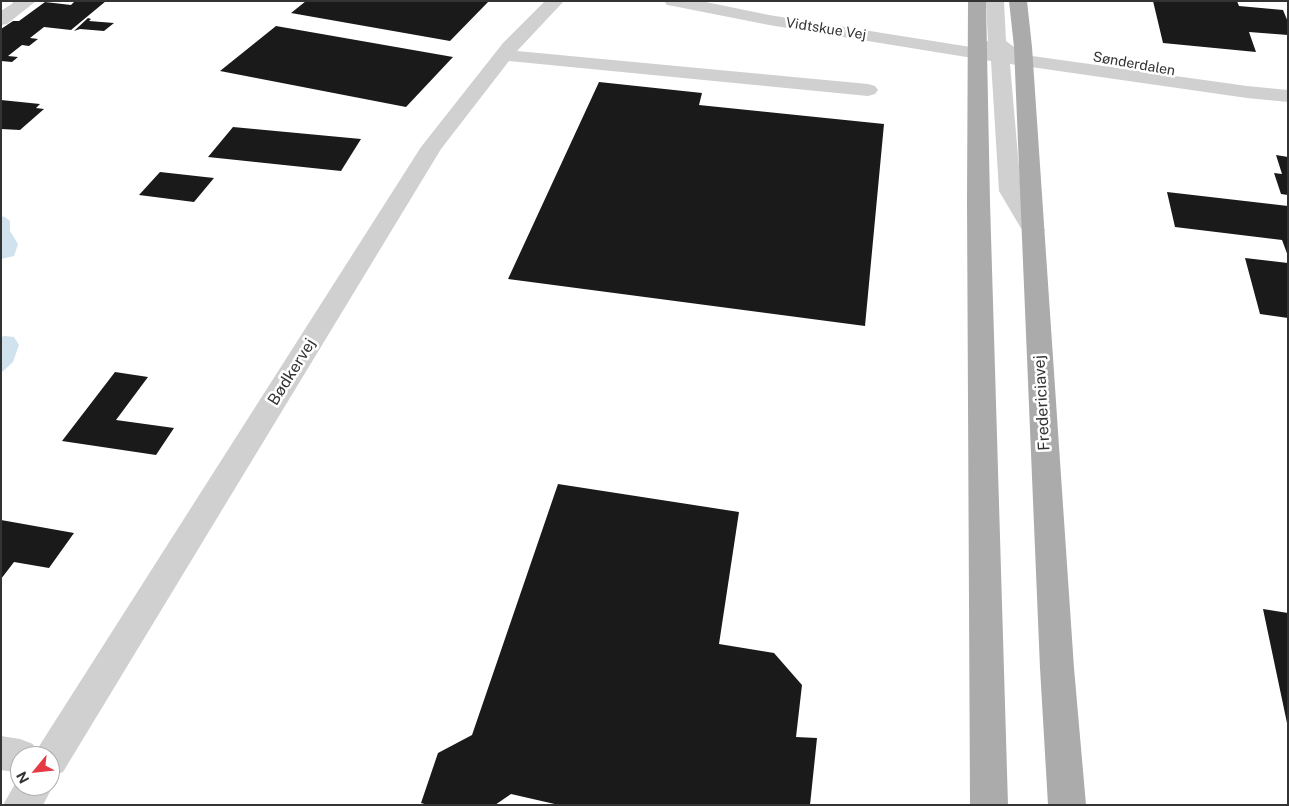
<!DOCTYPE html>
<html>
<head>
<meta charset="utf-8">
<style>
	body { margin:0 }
	#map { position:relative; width:1289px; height:806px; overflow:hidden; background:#fff; font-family:"Public Sans",sans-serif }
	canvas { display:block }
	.frame { position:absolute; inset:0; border:2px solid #333; pointer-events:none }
	.north { position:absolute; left:10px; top:746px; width:50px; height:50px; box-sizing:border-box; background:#fff; border:1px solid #adadad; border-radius:50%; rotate:242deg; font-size:14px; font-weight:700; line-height:20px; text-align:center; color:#333 }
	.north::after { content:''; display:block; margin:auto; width:18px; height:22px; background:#e63946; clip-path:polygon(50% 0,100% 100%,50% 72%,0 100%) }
</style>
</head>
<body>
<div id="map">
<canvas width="1289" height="806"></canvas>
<div class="frame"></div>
<div class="north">N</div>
</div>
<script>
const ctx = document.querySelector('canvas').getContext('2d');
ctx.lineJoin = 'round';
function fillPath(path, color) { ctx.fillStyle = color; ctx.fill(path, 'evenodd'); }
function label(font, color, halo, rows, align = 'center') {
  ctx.font = font + ' "Public Sans",sans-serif'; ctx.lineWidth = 5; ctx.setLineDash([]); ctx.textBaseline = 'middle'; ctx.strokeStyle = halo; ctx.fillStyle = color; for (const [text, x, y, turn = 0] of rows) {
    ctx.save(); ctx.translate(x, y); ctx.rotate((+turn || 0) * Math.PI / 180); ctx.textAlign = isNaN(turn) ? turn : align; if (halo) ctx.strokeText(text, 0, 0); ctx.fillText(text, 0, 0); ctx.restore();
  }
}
fillPath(new Path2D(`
	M 1,216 L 5,217 L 10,221 L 10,231 L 18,244 L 14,256 L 1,259 Z
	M 5,336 L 14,337 L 19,345 L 13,362 L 1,373 L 1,337 Z`), '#cfe2ee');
fillPath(new Path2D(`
	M 75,1 L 106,1 L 71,30 L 44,27 L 30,38 L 38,39 L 29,46 L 22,45 L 8,56 L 18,57 L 12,62 L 1,61 L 1,29 L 13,21 L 19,21 L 45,2 L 71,5 Z
	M 306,1 L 489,1 L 450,41 L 291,13 Z
	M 1153,1 L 1237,1 L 1239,6 L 1283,10 L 1288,22 L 1288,35 L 1249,32 L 1256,52 L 1163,43 Z
	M 88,18 L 91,19 L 89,21 L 114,23 L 104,31 L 80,29 L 74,31 Z
	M 276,26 L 453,57 L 406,107 L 220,71 Z
	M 599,82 L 702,93 L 699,105 L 884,124 L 865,326 L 508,279 Z
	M 1,100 L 40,104 L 36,108 L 44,109 L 20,130 L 1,129 Z
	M 233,127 L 361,139 L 341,171 L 208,157 Z
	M 1276,155 L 1288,157 L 1288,195 L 1281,194 L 1274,173 L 1282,174 Z
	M 160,172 L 214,178 L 194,202 L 139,195 Z
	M 1167,192 L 1288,206 L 1288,256 L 1282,240 L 1175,227 Z
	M 1245,258 L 1288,263 L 1288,318 L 1260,314 Z
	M 115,372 L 148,377 L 116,420 L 174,428 L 156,455 L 62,441 Z
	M 558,484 L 739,512 L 719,644 L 774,653 L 802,685 L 796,737 L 817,738 L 810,805 L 559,805 L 511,794 L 495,805 L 428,805 L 421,803 L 438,753 L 472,735 Z
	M 1,520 L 74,533 L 49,568 L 14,562 L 1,579 Z
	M 1263,609 L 1288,613 L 1288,723 L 1287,723 Z`), '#1a1a1a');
fillPath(new Path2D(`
	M 12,1 L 35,2 L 7,24 L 1,25 L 1,11 L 13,3 Z
	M 545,1 L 564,1 L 517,51 L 868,84 L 875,86 L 878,90 L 875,94 L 868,96 L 509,61 L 441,149 L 63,772 L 50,777 L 50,756 L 20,756 L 20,773 L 1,770 L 1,736 L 20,739 L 33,744 L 36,751 L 421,147 L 503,43 Z
	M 664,1 L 701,1 L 769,15 L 977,48 L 976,46 L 978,42 L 988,41 L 986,1 L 1004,1 L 1006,41 L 1025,55 L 1247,86 L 1288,90 L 1288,102 L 1247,98 L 1010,64 L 1021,191 L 1045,230 L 1041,235 L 1033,237 L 1025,235 L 999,191 L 991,61 L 769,25 L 673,6 L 667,5 Z
	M 20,775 L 20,786 L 50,786 L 50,780 L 53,786 L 43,805 L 3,805 Z`), '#d0d0d0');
fillPath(new Path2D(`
	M 968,1 L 986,1 L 990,202 L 1008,805 L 970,805 L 967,202 Z
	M 1009,1 L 1027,1 L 1032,47 L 1074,668 L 1086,805 L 1048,805 L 1040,668 L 1014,47 Z`), '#ababab');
label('14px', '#333', '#fff', [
	["Vidtskue Vej",826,29,9],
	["Sønderdalen",1134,64,10]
]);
label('16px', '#333', '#fff', [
	["Bødkervej",292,372,-58],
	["Fredericiavej",1042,403,-93]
]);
</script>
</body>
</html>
